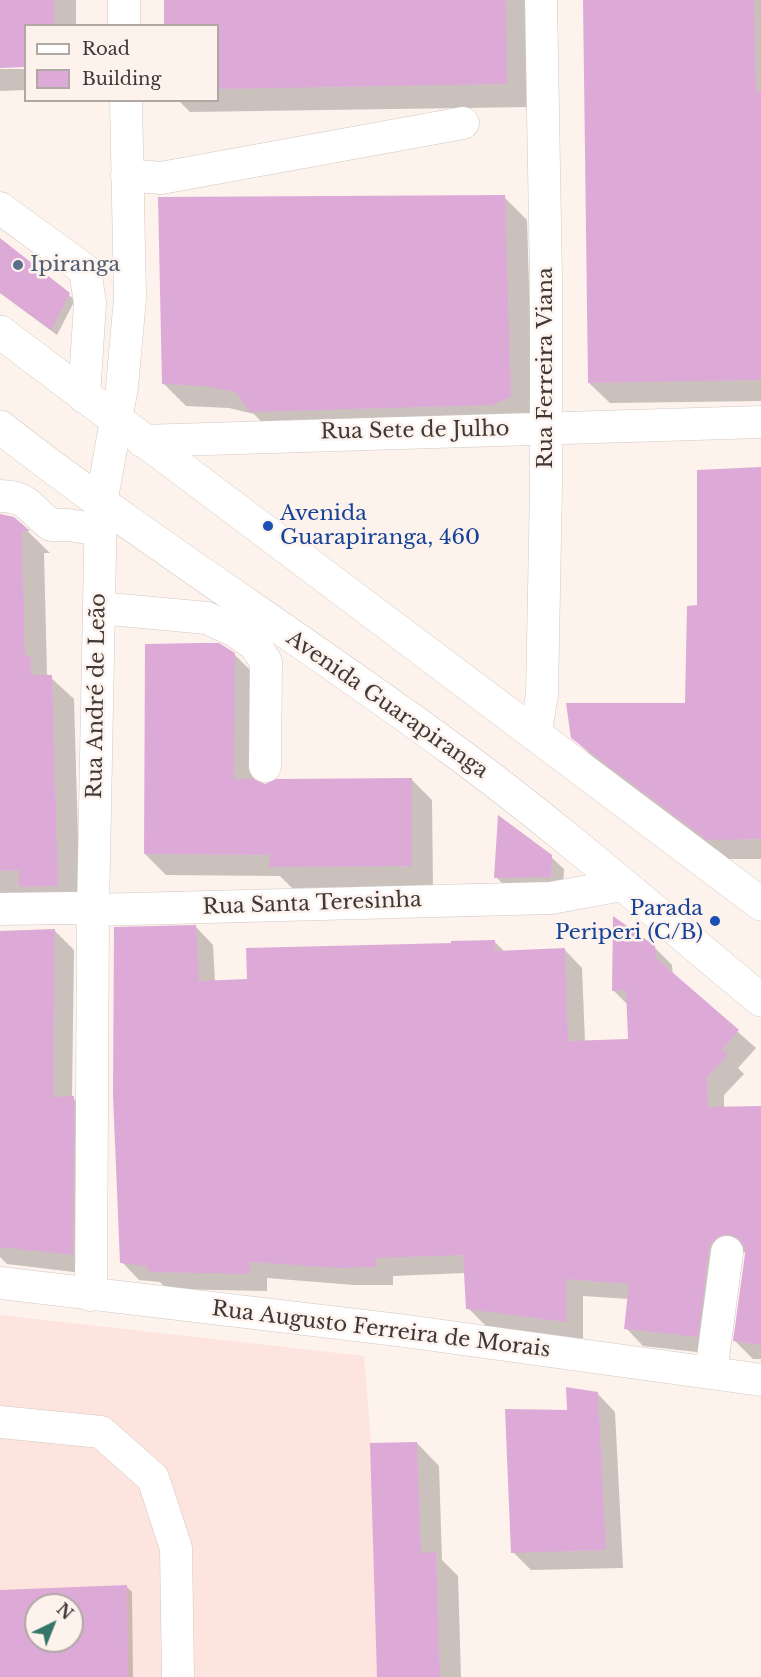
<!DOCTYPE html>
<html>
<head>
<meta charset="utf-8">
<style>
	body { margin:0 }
	#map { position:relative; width:761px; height:1677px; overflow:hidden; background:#fdf2ec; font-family:"Libre Baskerville",serif }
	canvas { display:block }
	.legend { position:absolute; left:24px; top:24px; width:195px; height:78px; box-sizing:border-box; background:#fdf2ec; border:2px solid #b1a8a4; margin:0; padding:8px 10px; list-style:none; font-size:18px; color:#3e3937 }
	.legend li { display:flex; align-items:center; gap:12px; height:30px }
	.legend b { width:30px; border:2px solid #b1a8a4 }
	.north { position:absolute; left:24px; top:1593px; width:60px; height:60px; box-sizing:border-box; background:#fdf2ec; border:2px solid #b1a8a4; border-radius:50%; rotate:43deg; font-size:16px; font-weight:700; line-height:24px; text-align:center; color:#3e3937 }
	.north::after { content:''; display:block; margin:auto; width:21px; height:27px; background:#347768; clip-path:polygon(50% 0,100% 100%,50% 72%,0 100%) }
</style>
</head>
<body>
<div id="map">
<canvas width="761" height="1677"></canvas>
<ul class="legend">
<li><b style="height:8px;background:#fff"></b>Road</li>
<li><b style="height:16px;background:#ddaad8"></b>Building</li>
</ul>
<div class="north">N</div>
</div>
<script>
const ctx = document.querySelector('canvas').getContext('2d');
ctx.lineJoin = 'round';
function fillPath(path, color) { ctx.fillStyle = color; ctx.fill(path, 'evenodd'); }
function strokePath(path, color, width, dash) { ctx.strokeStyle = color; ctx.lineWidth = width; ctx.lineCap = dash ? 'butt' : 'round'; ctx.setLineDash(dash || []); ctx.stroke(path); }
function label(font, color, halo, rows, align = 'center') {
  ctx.font = font + ' "Libre Baskerville",serif'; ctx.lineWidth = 5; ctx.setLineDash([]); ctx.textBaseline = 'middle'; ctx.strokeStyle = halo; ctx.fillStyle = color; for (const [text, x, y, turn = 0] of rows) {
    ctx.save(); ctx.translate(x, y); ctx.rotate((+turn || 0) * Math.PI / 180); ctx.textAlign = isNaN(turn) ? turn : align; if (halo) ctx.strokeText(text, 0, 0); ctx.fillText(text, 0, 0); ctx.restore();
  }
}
fillPath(new Path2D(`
	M 0,1315 L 364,1356 L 390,1677 L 0,1677 ZM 36,1605 L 72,1605 L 72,1641 L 36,1641 Z`), '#fee4df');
fillPath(new Path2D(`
	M 0,0 L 76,0 L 76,26 L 26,26 L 0,66 Z
	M 166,0 L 527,0 L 529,107 L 190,112 L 178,100 L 218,100 L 218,26 Z
	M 584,0 L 761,0 L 761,401 L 610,403 L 589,383 Z
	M 0,69 L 26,69 L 26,90 L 0,91 Z
	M 504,197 L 527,220 L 533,420 L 274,435 L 254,414 L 229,408 L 186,406 L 163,383 Z
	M 0,240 L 75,300 L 57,335 L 0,293 Z
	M 761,468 L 761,859 L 728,859 L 593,757 L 572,737 L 687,705 L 699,607 Z
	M 0,514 L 14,518 L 50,553 L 44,553 L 47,674 L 74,699 L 80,908 L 0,894 Z
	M 234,654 L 255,675 L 255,781 L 265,786 L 411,779 L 432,800 L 433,887 L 292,888 L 280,876 L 166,875 L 145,854 Z
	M 551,857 L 564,869 L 563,889 L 508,889 L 496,877 Z
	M 196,927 L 213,945 L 215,982 L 249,980 L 452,945 L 494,941 L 505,952 L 565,950 L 582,968 L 585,1042 L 630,1041 L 628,1005 L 613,990 L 654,947 L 672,965 L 673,975 L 756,1048 L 738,1068 L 744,1074 L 724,1095 L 724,1108 L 761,1108 L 761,1359 L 753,1359 L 735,1341 L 746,1252 L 738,1253 L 715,1354 L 643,1346 L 626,1328 L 629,1299 L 583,1296 L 583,1339 L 486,1326 L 468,1308 L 466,1273 L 393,1276 L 393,1285 L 354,1285 L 267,1278 L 267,1291 L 167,1289 L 160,1282 L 139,1280 L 122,1262 Z
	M 55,931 L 74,950 L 72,1097 L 92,1117 L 91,1274 L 7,1264 L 0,1257 L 0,932 Z
	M 597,1393 L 615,1412 L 623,1568 L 531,1570 L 513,1552 L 569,1411 Z
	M 417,1443 L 439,1466 L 442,1560 L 458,1576 L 461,1677 L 378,1677 Z
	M 126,1586 L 132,1592 L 133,1677 L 0,1677 L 0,1591 ZM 36,1605 L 72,1605 L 72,1641 L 36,1641 Z`), '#0003');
fillPath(new Path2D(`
	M 0,0 L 54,0 L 55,26 L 26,26 L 26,67 L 0,68 Z
	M 164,0 L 506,0 L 507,84 L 218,89 L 218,26 L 164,26 Z
	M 583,0 L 754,0 L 756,91 L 761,91 L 761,380 L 588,383 Z
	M 505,195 L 511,397 L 493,405 L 250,412 L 237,393 L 205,386 L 162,384 L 158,197 Z
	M 0,238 L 70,293 L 51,330 L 0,293 Z
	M 761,467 L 761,839 L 707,840 L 571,738 L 566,703 L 685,703 L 687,606 L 697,605 L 697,470 Z
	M 0,514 L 14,517 L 30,531 L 22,531 L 25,656 L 31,656 L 31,675 L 52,675 L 58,886 L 19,887 L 19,870 L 0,871 Z
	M 199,643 L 219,643 L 235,653 L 234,779 L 254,779 L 265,784 L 276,779 L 412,778 L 412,866 L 269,867 L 270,855 L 144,854 L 145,644 Z
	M 498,815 L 552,855 L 551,877 L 494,878 Z
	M 613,916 L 655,946 L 656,958 L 739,1030 L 722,1050 L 728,1055 L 707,1077 L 708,1107 L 761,1106 L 761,1345 L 733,1341 L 745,1254 L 744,1246 L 738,1238 L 729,1234 L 720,1236 L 712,1242 L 709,1249 L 698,1337 L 624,1329 L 629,1284 L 566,1279 L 566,1322 L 466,1309 L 463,1255 L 376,1258 L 376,1267 L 336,1268 L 250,1262 L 250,1274 L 148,1272 L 148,1266 L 120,1263 L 113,1096 L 114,927 L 196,925 L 199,981 L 247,979 L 246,948 L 451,943 L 451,941 L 495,940 L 495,951 L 565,948 L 568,1041 L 628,1039 L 626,990 L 612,991 Z
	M 55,929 L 53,1097 L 74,1096 L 73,1255 L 0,1247 L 0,931 Z
	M 566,1387 L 598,1392 L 606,1550 L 511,1553 L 505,1409 L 567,1410 Z
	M 417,1442 L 421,1553 L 436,1552 L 440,1677 L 377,1677 L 370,1443 Z
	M 127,1585 L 128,1677 L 0,1677 L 0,1590 ZM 36,1605 L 72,1605 L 72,1641 L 36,1641 Z`), '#ddaad8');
const minor = new Path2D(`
	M 124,0 L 124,26
	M 127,175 L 161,178 L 463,123
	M 0,208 L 85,270 L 90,303 L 84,397
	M 142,441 L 761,422
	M 0,496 C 29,496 30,510 51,525 L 68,525 L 101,530
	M 99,608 L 207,618 L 235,631 L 255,645 L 266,662 L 265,766
	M 535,735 L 542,695 L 546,485 L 546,279 L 541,0
	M 0,909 L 72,908 L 93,910 L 551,898 L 622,885
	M 0,1283 L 398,1330 L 761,1380
	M 91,1295 L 93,910 L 101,504 L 122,387 L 130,298 L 126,100
	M 711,1373 L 727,1252
	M 0,1422 L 101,1432 L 153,1478 L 176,1548 L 178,1677`);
const major = new Path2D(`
	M 0,332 L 761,904
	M 0,427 C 145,540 301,638 449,747 C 557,826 658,915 761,1000`);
strokePath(minor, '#d2c8c1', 33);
strokePath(major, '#d2c8c1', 34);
strokePath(minor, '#fff', 32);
strokePath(major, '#fff', 33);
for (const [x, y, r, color] of [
	[18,265,6,"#5c6f8a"],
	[268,526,6,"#1a4fb4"],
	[715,921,6,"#1a4fb4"]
]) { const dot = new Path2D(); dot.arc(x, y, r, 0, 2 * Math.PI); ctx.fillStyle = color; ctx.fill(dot); strokePath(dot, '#fdf2ec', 2); }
label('21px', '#4e5e75', '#fdf2ec', [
	["Ipiranga",30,265]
], 'left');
label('21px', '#3e3937', '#fdf2ec', [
	["Rua Ferreira Viana",546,368,-90],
	["Rua Sete de Julho",415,431,-1],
	["Rua André de Leão",97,696,-89],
	["Avenida Guarapiranga",387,705,35],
	["Rua Santa Teresinha",312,904,-2],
	["Rua Augusto Ferreira de Morais",381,1330,7]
]);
label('21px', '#164399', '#fdf2ec', [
	["Avenida",280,514],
	["Guarapiranga, 460",280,538],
	["Parada",703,909,"right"],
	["Periperi (C/B)",703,933,"right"]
], 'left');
</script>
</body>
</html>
